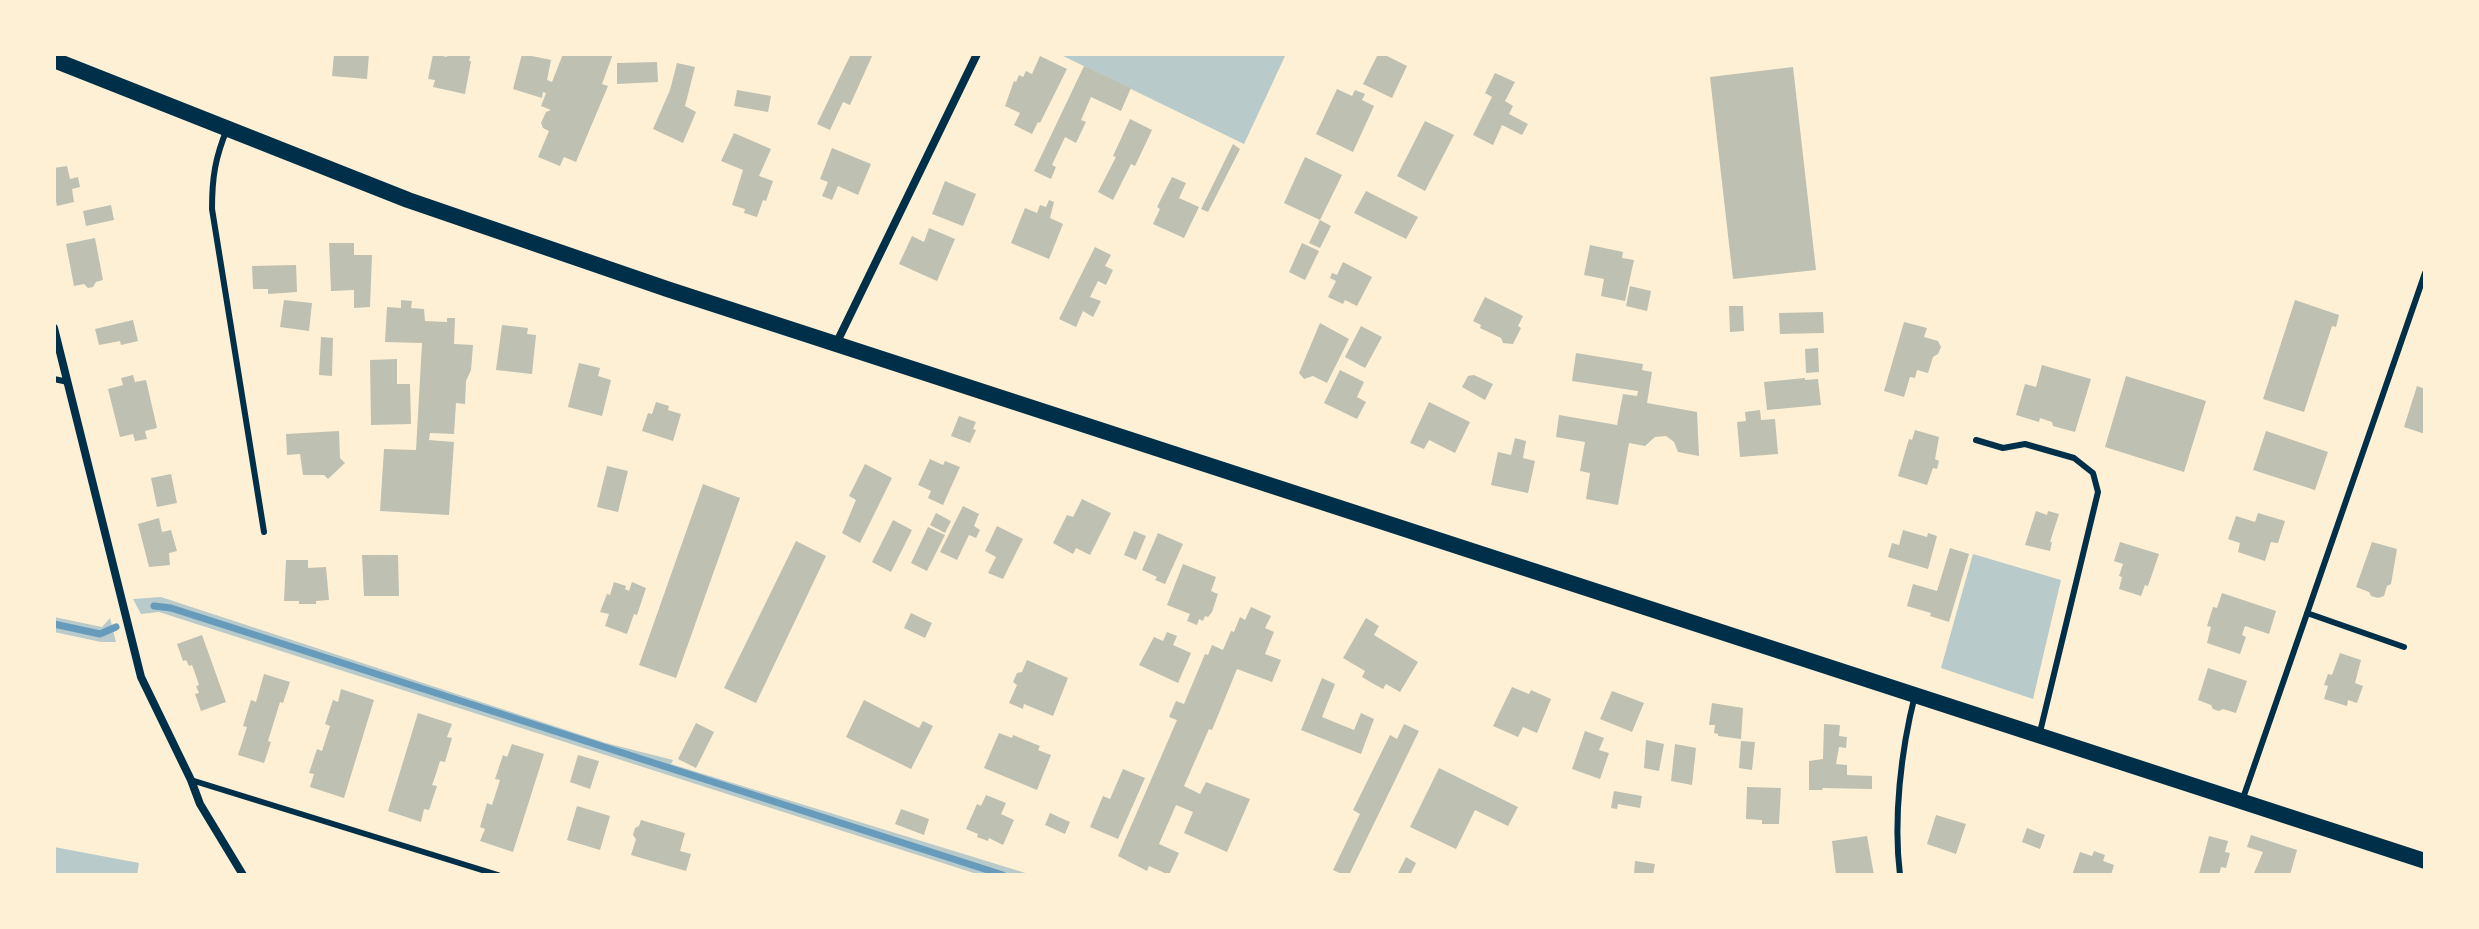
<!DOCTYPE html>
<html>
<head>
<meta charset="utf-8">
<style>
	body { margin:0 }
	#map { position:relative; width:2479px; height:929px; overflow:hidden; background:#fdf0d5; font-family:Arial,sans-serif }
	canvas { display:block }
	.frame { position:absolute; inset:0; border:56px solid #fdf0d5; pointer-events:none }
</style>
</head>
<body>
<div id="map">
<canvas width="2479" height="929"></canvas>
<div class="frame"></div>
</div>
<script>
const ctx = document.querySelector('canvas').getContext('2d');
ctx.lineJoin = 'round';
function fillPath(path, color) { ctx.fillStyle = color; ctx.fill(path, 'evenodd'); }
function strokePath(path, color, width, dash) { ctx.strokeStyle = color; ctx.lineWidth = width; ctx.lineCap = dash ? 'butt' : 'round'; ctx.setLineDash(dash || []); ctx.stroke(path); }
fillPath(new Path2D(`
	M 1059,54 L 1286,54 L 1244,144 Z
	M 1973,554 L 2061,580 L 2033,699 L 1941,668 Z
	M 161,597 L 606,743 L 673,760 L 671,764 L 1032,875 L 980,875 L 159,612 L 141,614 L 133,599 Z
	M 54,617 L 102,627 L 110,618 L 116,642 L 101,642 L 54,632 Z
	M 54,847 L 139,863 L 137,875 L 54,875 Z`), '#b9caca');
strokePath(new Path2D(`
	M 154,606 L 171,608 L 1003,875
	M 54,624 L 100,634 L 116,627`), '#669bbc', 7);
fillPath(new Path2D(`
	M 334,54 L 369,54 L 367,79 L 332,76 Z
	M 433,54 L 447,57 L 448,54 L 471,54 L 469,61 L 471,61 L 465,94 L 433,87 L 435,80 L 428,79 Z
	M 522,54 L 551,60 L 547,80 L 552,82 L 563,54 L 613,54 L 602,84 L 608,86 L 576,162 L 564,157 L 560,166 L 538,157 L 549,131 L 543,128 L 541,123 L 546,112 L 551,110 L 541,106 L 546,93 L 543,92 L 542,98 L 513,89 Z
	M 851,54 L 873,54 L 850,105 L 843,102 L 830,130 L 817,124 Z
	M 1378,54 L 1383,54 L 1407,66 L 1392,98 L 1363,84 Z
	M 1040,56 L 1067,69 L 1040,123 L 1038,122 L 1032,134 L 1014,125 L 1020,113 L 1005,106 L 1014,81 L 1016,82 L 1019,75 L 1023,77 L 1026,71 L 1032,74 Z
	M 657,62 L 658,82 L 617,84 L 617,63 Z
	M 677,63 L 695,67 L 685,106 L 696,112 L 683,143 L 653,129 L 670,90 Z
	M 1084,66 L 1131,88 L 1121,111 L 1091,97 L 1081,120 L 1086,122 L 1076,143 L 1065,137 L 1052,165 L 1056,167 L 1051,179 L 1034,171 Z
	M 1793,67 L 1816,270 L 1733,279 L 1710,77 Z
	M 1495,73 L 1515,82 L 1505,101 L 1513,106 L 1509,114 L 1528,124 L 1522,135 L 1502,125 L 1493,145 L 1473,135 L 1492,97 L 1485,93 Z
	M 1337,89 L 1352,96 L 1355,90 L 1365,94 L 1362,100 L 1374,106 L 1353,152 L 1316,134 Z
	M 737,90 L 771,96 L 768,112 L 734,106 Z
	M 1130,119 L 1152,130 L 1135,166 L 1131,164 L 1113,200 L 1098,192 L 1116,157 L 1113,156 Z
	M 1425,121 L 1454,135 L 1425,191 L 1397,176 Z
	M 734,133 L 771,149 L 759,176 L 773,181 L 766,201 L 763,200 L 757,217 L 744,213 L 745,209 L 732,205 L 743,170 L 721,161 Z
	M 1233,144 L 1240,149 L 1208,212 L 1201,209 Z
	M 832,148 L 871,164 L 858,195 L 838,186 L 832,200 L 822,196 L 828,182 L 820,179 Z
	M 1305,157 L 1342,175 L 1320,220 L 1284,203 Z
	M 67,166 L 70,179 L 78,177 L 80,187 L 72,189 L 74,202 L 57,206 L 54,191 L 54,168 Z
	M 1172,177 L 1186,183 L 1179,198 L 1199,207 L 1184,238 L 1153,224 L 1160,209 L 1157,207 Z
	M 945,181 L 976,194 L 963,226 L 932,214 Z
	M 1366,191 L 1418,217 L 1406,239 L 1354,213 Z
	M 1049,200 L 1054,202 L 1050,218 L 1063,224 L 1049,259 L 1011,243 L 1025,208 L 1037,213 L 1040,205 L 1046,207 Z
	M 111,205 L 114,220 L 86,226 L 83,211 Z
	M 1320,220 L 1331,226 L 1320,248 L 1309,243 Z
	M 929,228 L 955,239 L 937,281 L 899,264 L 912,236 L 924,242 Z
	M 95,238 L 103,280 L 96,282 L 93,287 L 88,288 L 84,284 L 74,286 L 66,244 Z
	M 329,243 L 354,243 L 354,255 L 372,255 L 370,307 L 354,308 L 354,290 L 331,291 Z
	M 1302,243 L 1319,251 L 1305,280 L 1289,272 Z
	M 1590,245 L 1623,252 L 1622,258 L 1634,260 L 1625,301 L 1601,296 L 1604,279 L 1584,275 Z
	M 1095,247 L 1111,255 L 1105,266 L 1113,270 L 1106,285 L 1098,281 L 1090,297 L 1101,301 L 1093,317 L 1083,311 L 1076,327 L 1059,319 Z
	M 1343,262 L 1372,277 L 1357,306 L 1345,300 L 1343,304 L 1328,297 L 1336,281 L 1330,278 L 1332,273 L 1337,275 Z
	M 296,265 L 297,292 L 268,294 L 268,289 L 253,289 L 252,266 Z
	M 1630,286 L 1651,291 L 1647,311 L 1626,306 Z
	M 1485,297 L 1523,316 L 1518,326 L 1521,328 L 1513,344 L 1503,343 L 1501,338 L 1480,328 L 1481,325 L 1473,321 Z
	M 284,300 L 312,303 L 309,331 L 280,327 Z
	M 401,300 L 412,301 L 411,308 L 424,309 L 425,321 L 447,322 L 447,318 L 455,318 L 454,344 L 473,345 L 471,370 L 466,381 L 465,404 L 456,403 L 454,434 L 430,433 L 429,440 L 454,442 L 449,515 L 380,511 L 384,449 L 416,450 L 422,343 L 385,342 L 387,307 L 401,308 Z
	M 2295,300 L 2339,315 L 2336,327 L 2332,326 L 2304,412 L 2263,399 Z
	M 1729,306 L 1743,306 L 1744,331 L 1730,332 Z
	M 1823,312 L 1824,333 L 1780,334 L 1779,313 Z
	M 133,320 L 138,341 L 121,345 L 120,341 L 99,345 L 95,329 Z
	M 1904,322 L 1927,328 L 1924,337 L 1938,341 L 1941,347 L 1938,354 L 1933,357 L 1928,373 L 1917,370 L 1915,378 L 1910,377 L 1904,397 L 1884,391 Z
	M 1320,323 L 1349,339 L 1327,383 L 1313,376 L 1304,379 L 1299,373 Z
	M 502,325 L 528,328 L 527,334 L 536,335 L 532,374 L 496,370 Z
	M 1361,326 L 1382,337 L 1365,368 L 1345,357 Z
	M 321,337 L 333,338 L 332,376 L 319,375 Z
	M 1818,348 L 1819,372 L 1806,373 L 1805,349 Z
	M 1576,353 L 1643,364 L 1642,370 L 1652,372 L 1647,403 L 1697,412 L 1699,456 L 1678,452 L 1674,442 L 1666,436 L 1655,437 L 1645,446 L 1629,443 L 1618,505 L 1586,499 L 1590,473 L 1580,471 L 1585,442 L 1556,437 L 1559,415 L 1617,425 L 1623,394 L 1637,396 L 1638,391 L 1572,381 Z
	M 397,359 L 397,384 L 410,384 L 411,424 L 371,425 L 370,360 Z
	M 579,363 L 600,368 L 598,376 L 611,380 L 602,416 L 568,407 Z
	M 2042,365 L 2091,379 L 2075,432 L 2053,426 L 2052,422 L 2040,418 L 2039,422 L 2016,415 L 2025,384 L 2036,387 Z
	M 1340,370 L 1364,382 L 1357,397 L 1366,402 L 1357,419 L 1324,403 Z
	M 133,375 L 135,382 L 146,380 L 157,428 L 145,431 L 147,439 L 135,441 L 133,434 L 120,437 L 108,389 L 123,385 L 121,378 Z
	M 1474,375 L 1493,384 L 1485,400 L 1462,387 L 1468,376 Z
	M 2126,376 L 2206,401 L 2184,472 L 2105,447 Z
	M 1805,378 L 1805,380 L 1818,379 L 1821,405 L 1767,410 L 1764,382 Z
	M 2417,386 L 2425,389 L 2425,434 L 2404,427 Z
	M 656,402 L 669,406 L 668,410 L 681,414 L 673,441 L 642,431 L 648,413 L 652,414 Z
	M 1429,402 L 1470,422 L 1455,453 L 1429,440 L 1424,449 L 1410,443 Z
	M 1760,410 L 1761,420 L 1775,419 L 1778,454 L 1740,457 L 1737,422 L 1746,421 L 1745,412 Z
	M 959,416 L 976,422 L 973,429 L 976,430 L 970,443 L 951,436 Z
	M 1915,430 L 1939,437 L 1935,459 L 1939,461 L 1937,469 L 1933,468 L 1927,485 L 1898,476 L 1909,439 L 1912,440 Z
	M 339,431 L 340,458 L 345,463 L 328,479 L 324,475 L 303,475 L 300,454 L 287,455 L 286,434 Z
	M 2266,431 L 2328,452 L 2315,490 L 2253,470 Z
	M 1515,438 L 1526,441 L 1523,458 L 1535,461 L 1528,493 L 1491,485 L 1498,452 L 1511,455 Z
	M 930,459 L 943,465 L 945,461 L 960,467 L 943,505 L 928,498 L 931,491 L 918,485 Z
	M 865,464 L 892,478 L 860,543 L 842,533 L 856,500 L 849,496 Z
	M 607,466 L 628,471 L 618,512 L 597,507 Z
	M 171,474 L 177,503 L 157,507 L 151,478 Z
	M 703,484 L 740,498 L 676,678 L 639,665 Z
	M 1082,499 L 1111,513 L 1090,555 L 1076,548 L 1073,554 L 1053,543 L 1067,515 L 1073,517 Z
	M 963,506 L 979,514 L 974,526 L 980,530 L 976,538 L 969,535 L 957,560 L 940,552 Z
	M 2036,511 L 2047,515 L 2048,511 L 2059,514 L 2050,542 L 2052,542 L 2050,551 L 2025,545 Z
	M 936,513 L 951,521 L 945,533 L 930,525 Z
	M 2258,513 L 2285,521 L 2278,543 L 2271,542 L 2265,561 L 2238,552 L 2240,543 L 2228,539 L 2236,516 L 2255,522 Z
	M 159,518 L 162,532 L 171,530 L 177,551 L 169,553 L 170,565 L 149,567 L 138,524 Z
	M 893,520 L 912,530 L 891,572 L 872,562 Z
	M 997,526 L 1023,539 L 1003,579 L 988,573 L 996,557 L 985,551 Z
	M 928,527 L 945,535 L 927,571 L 911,563 Z
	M 1903,530 L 1927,537 L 1928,533 L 1937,536 L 1928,569 L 1888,557 L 1892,543 L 1899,545 Z
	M 1134,531 L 1146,536 L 1136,560 L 1124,555 Z
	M 1158,533 L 1183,544 L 1165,584 L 1155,580 L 1157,577 L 1142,570 Z
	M 796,541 L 826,556 L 756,703 L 724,688 Z
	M 2120,542 L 2159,554 L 2148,586 L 2145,585 L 2141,596 L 2119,589 L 2122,577 L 2119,576 L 2123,564 L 2114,561 Z
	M 2372,542 L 2397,549 L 2391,584 L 2387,586 L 2384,596 L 2378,598 L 2371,596 L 2369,592 L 2356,587 Z
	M 1950,548 L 1969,554 L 1949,622 L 1930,616 L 1931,613 L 1907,606 L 1913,584 L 1937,591 Z
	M 362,555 L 398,555 L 399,596 L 364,596 Z
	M 286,560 L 308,560 L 308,568 L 326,567 L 329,600 L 316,601 L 316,604 L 299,604 L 299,601 L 284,601 Z
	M 1183,564 L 1216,577 L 1211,591 L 1218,594 L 1212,612 L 1208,617 L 1205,616 L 1203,621 L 1199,619 L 1197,625 L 1187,621 L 1190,614 L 1167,605 Z
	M 614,582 L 626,586 L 625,589 L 629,591 L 632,582 L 646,588 L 637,615 L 634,614 L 627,634 L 605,626 L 609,614 L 600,612 L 607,594 L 610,595 Z
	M 2222,593 L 2276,611 L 2269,634 L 2245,626 L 2242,635 L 2246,637 L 2240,654 L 2207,643 L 2211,627 L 2207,626 L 2213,607 L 2217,608 Z
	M 1251,607 L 1271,616 L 1265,628 L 1274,632 L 1265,654 L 1281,660 L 1272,682 L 1237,669 L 1212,730 L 1209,729 L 1184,786 L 1200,794 L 1206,782 L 1250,799 L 1227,852 L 1184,833 L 1193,812 L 1176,805 L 1159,844 L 1179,853 L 1169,875 L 1149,866 L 1147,871 L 1118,856 L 1177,720 L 1169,717 L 1176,701 L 1184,704 L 1205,654 L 1208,655 L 1212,645 L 1223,650 L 1231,631 L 1234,632 L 1240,617 L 1245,620 Z
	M 911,613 L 932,623 L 925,638 L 904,628 Z
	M 1366,618 L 1379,626 L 1374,635 L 1418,662 L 1400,692 L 1386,684 L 1383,689 L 1372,683 L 1362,677 L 1365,671 L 1343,658 Z
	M 1167,632 L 1177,636 L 1173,645 L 1191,653 L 1178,683 L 1139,665 L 1154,637 L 1163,641 Z
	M 202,635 L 226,702 L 201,711 L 195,694 L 199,693 L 196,686 L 199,685 L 196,676 L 192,665 L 189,666 L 186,660 L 183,661 L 177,644 Z
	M 2340,653 L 2361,660 L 2355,683 L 2363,686 L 2357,703 L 2348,700 L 2347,706 L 2324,699 L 2328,686 L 2324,685 L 2328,674 L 2332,675 Z
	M 1027,660 L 1068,678 L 1053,716 L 1024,704 L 1023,709 L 1009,703 L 1017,685 L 1013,682 L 1017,673 L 1022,672 Z
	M 2208,668 L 2247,681 L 2236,713 L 2223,709 L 2219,711 L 2213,709 L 2211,705 L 2198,700 Z
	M 264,674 L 290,682 L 283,703 L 280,702 L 268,741 L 271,742 L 264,763 L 238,755 L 247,727 L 243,726 L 251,700 L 256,702 Z
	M 1322,678 L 1335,684 L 1322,717 L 1354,730 L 1361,713 L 1374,719 L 1361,754 L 1301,730 Z
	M 1512,687 L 1529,694 L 1531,690 L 1551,699 L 1537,733 L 1523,727 L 1518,737 L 1493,726 Z
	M 341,689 L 374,700 L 344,798 L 310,787 L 314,774 L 309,773 L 317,749 L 322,751 L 330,726 L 325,724 L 333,700 L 338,702 Z
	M 1612,691 L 1644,703 L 1632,732 L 1600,719 Z
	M 864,700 L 919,728 L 923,721 L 933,726 L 911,769 L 846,737 Z
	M 1712,703 L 1743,708 L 1741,739 L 1718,736 L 1718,734 L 1714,733 L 1715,725 L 1709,725 Z
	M 418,713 L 452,724 L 447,737 L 452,738 L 445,762 L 440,761 L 436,774 L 432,785 L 437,786 L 429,810 L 424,809 L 421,822 L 388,811 Z
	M 696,723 L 714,732 L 696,768 L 678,759 Z
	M 1404,724 L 1419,731 L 1349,875 L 1344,875 L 1333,870 L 1360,814 L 1353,810 L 1390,735 L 1397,739 Z
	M 1824,724 L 1840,725 L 1839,736 L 1847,737 L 1846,748 L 1839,747 L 1836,764 L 1847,765 L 1847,775 L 1872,776 L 1872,789 L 1823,788 L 1822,790 L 1809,790 L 1809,761 L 1823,759 Z
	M 1585,731 L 1604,738 L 1599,750 L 1609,753 L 1600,779 L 1572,769 Z
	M 999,733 L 1012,738 L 1013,735 L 1040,746 L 1038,750 L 1051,755 L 1037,790 L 984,768 Z
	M 1646,740 L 1664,744 L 1659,771 L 1644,768 Z
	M 1741,741 L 1755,742 L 1752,770 L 1739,768 Z
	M 512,744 L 544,754 L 513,852 L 480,841 L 485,829 L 480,827 L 487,803 L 492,805 L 500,780 L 495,779 L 503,755 L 507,757 Z
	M 1675,744 L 1696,748 L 1692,785 L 1671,781 Z
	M 578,755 L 599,761 L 590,789 L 570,782 Z
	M 1439,768 L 1518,807 L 1508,826 L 1475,810 L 1456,849 L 1410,827 Z
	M 1123,769 L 1145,778 L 1118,839 L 1090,827 L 1103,796 L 1110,799 Z
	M 1747,787 L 1781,788 L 1779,824 L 1762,824 L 1762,820 L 1746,819 Z
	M 1614,791 L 1642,796 L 1640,808 L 1618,804 L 1617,809 L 1611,808 Z
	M 986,795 L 1006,803 L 1001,814 L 1014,820 L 1003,845 L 989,838 L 988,841 L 977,837 L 978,834 L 966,829 L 977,804 L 981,806 Z
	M 577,806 L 610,816 L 600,850 L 567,840 Z
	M 901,809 L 929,819 L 924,835 L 895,824 Z
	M 1050,813 L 1070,822 L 1065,834 L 1045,825 Z
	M 1936,815 L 1966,824 L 1956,854 L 1927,844 Z
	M 641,820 L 685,833 L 680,851 L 691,854 L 686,871 L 631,855 L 636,839 L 633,835 L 635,828 L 639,826 Z
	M 2027,828 L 2045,835 L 2040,849 L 2022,842 Z
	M 2251,835 L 2297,850 L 2290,875 L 2254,873 L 2263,852 L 2247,847 Z
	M 1867,836 L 1874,875 L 1836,875 L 1832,841 Z
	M 2209,836 L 2228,841 L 2225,852 L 2230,853 L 2226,868 L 2221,867 L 2219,875 L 2199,874 Z
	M 2094,851 L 2105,855 L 2103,861 L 2114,865 L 2111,875 L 2072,875 L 2080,852 L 2092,856 Z
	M 1406,857 L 1416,863 L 1410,875 L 1397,875 Z
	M 1635,861 L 1655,864 L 1653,875 L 1634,875 Z`), '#bec0b2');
strokePath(new Path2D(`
	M 227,129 C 215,158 212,178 212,209 L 264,532
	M 54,379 L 68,382
	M 1976,440 L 2003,448 L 2025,444 L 2074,458 L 2093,473 L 2098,492 L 2040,732
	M 2307,613 L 2404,647
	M 191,780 L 498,875
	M 2242,801 L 2425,273
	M 1900,875 C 1893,819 1901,750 1915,695`), '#003049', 6);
strokePath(new Path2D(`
	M 54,328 L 141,677 L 191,780 L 200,804 L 243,875
	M 836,344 L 977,54`), '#003049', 8);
strokePath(new Path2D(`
	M 54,60 L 408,200 L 667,289 L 2425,861`), '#003049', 16);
</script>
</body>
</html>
